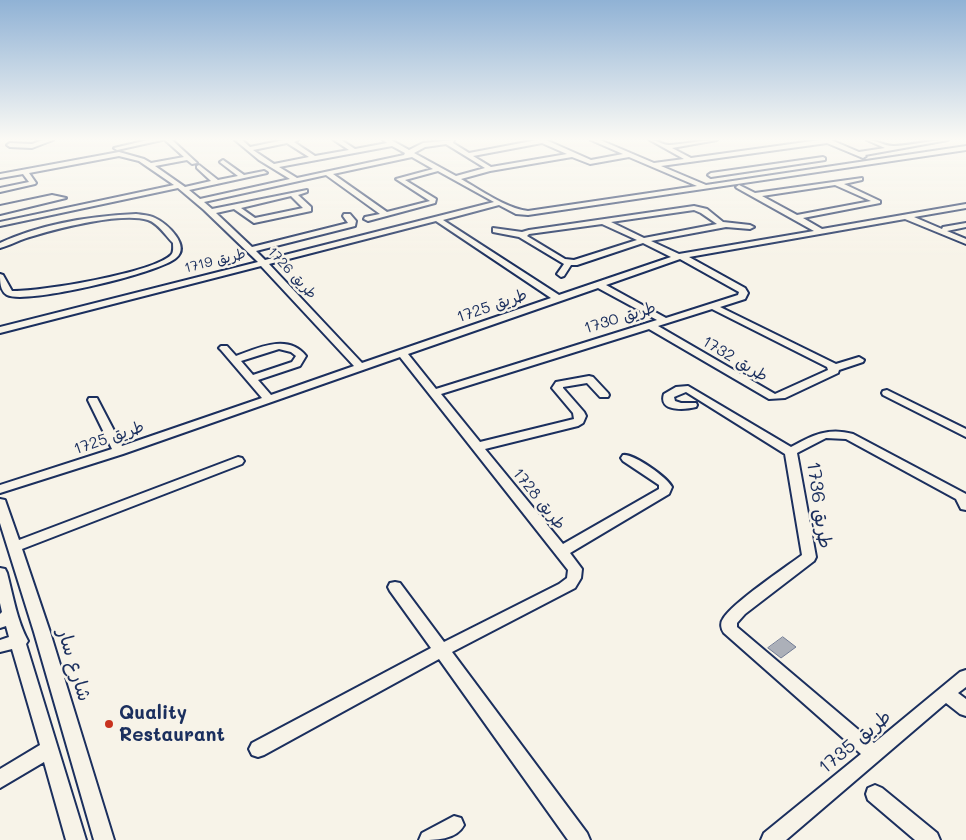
<!DOCTYPE html>
<html>
<head>
<meta charset="utf-8">
<style>
	body { margin:0 }
	canvas { display:block; background:#f7f3e8 }
</style>
</head>
<body>
<canvas width="966" height="840"></canvas>
<script>
const ctx = document.querySelector('canvas').getContext('2d');
ctx.lineJoin = 'round';
function fillPath(path, color) { ctx.fillStyle = color; ctx.fill(path, 'evenodd'); }
function strokePath(path, color, width, dash) { ctx.strokeStyle = color; ctx.lineWidth = width; ctx.lineCap = dash ? 'butt' : 'round'; ctx.setLineDash(dash || []); ctx.stroke(path); }
function label(font, color, halo, rows, align = 'center') {
  ctx.font = font + ' Mali,"Playpen Sans Arabic",sans-serif'; ctx.lineWidth = 5; ctx.setLineDash([]); ctx.textBaseline = 'middle'; ctx.strokeStyle = halo; ctx.fillStyle = color; for (const [text, x, y, turn = 0] of rows) {
    ctx.save(); ctx.translate(x, y); ctx.rotate((+turn || 0) * Math.PI / 180); ctx.textAlign = isNaN(turn) ? turn : align; if (halo) ctx.strokeText(text, 0, 0); ctx.fillText(text, 0, 0); ctx.restore();
  }
}
const water = new Path2D(`
	M 783,637 L 796,647 L 781,658 L 768,648 Z`);
fillPath(water, '#acb0b9');
strokePath(water, '#727c95', 1);
const minor = new Path2D(`
	M 43,140 L 53,140 L 32,148 L 10,147 L 7,145 L 10,143 L 32,144 Z
	M 148,140 L 162,140 L 117,150 L 114,148 Z
	M 165,140 L 172,140 L 197,163 L 192,164 L 187,160 L 155,166 L 185,187 L 211,181 L 197,168 L 197,166 L 199,165 L 218,180 L 238,176 L 221,163 L 220,162 L 223,160 L 244,175 L 264,171 L 267,173 L 189,190 L 200,199 L 290,179 L 259,160 L 235,140 L 242,140 L 250,147 L 284,140 L 298,140 L 294,142 L 315,156 L 349,150 L 334,140 L 341,140 L 355,149 L 387,143 L 383,140 L 391,140 L 409,150 L 423,143 L 454,140 L 453,143 L 469,153 L 537,140 L 546,140 L 591,160 L 623,154 L 591,140 L 600,140 L 654,163 L 684,159 L 650,140 C 657,140 663,145 669,145 C 685,144 701,140 717,140 L 672,148 L 691,158 L 820,140 L 831,140 L 859,152 L 885,148 L 867,140 C 877,140 886,147 895,146 C 913,145 930,140 948,140 L 865,155 L 866,156 L 863,158 L 827,143 L 661,166 L 706,185 L 966,146 L 966,150 L 528,215 L 516,214 L 499,205 L 443,220 L 559,295 L 671,257 L 643,243 L 577,265 L 571,265 L 564,276 L 561,277 L 557,274 L 564,264 L 519,237 L 493,232 L 493,228 L 522,232 L 529,230 L 694,206 L 707,209 L 723,222 L 750,225 L 754,227 L 750,229 L 726,227 L 651,241 L 679,254 L 814,231 L 737,188 L 736,187 L 739,185 L 755,193 L 862,178 L 862,180 L 844,184 L 880,201 L 880,203 L 803,218 L 822,229 L 966,204 L 966,208 L 914,217 L 942,229 L 943,227 L 966,223 L 966,227 L 947,231 L 966,239 L 966,244 L 905,219 L 689,257 L 745,288 L 748,293 L 745,299 L 720,307 L 836,364 L 859,357 L 864,360 L 863,362 L 839,370 L 838,373 L 785,398 L 769,399 L 649,329 L 441,394 L 480,442 L 574,419 L 573,413 L 552,388 L 556,382 L 589,376 L 593,377 L 608,393 L 609,395 L 608,397 L 600,397 L 587,383 L 563,387 L 563,388 L 584,412 L 586,416 L 583,423 L 578,426 L 485,449 L 563,544 L 659,489 L 659,485 L 623,461 L 621,458 L 623,455 C 633,453 667,477 672,487 L 669,494 L 570,553 L 582,569 L 581,578 L 575,588 L 452,652 L 587,833 L 590,840 L 568,840 L 439,659 L 264,755 L 258,757 L 252,755 L 249,749 L 252,743 L 431,648 L 390,591 L 388,587 L 390,583 L 395,582 L 400,583 L 444,642 L 559,584 L 567,578 L 568,570 L 400,357 L 123,454 L 0,493 L 0,485 L 112,449 L 88,400 L 89,398 L 97,398 L 98,400 L 122,446 L 262,398 L 221,350 L 219,348 L 221,346 L 227,346 L 236,356 C 258,348 288,333 306,356 L 300,366 L 258,380 L 271,395 L 354,366 L 261,266 L 0,333 L 0,327 L 258,262 L 204,210 L 178,188 L 0,226 L 0,222 L 174,185 L 139,161 L 119,156 L 29,173 L 36,183 L 35,184 L 0,192 L 0,188 L 29,182 L 23,174 L 0,178 L 0,174 L 119,152 L 144,159 L 151,163 L 184,157 ZM 287,143 L 309,157 L 274,164 L 253,150 ZM 542,143 L 567,154 L 491,167 L 473,156 ZM 446,144 L 485,168 L 456,176 L 414,153 L 425,147 ZM 392,146 L 405,153 L 404,155 L 297,178 L 279,167 ZM 412,157 L 433,169 L 396,179 L 430,201 L 387,212 L 333,174 ZM 572,157 L 590,164 L 629,157 L 697,186 L 528,211 C 505,208 481,190 461,179 L 490,171 ZM 438,171 L 494,202 L 265,260 L 256,251 L 355,226 L 356,221 L 350,214 L 344,214 L 343,216 L 348,223 L 252,247 L 216,213 L 234,209 L 254,223 L 311,211 L 311,207 L 298,195 L 307,192 L 307,190 L 212,209 L 204,202 L 326,175 L 380,214 L 365,217 L 364,219 L 368,221 L 435,203 L 436,199 L 405,180 ZM 835,185 L 871,201 L 797,215 L 762,196 ZM 291,196 L 303,208 L 255,218 L 241,208 ZM 694,210 L 701,213 L 717,224 L 644,238 L 611,222 ZM 436,221 L 551,298 L 362,363 L 269,264 ZM 602,224 L 637,240 L 574,260 L 565,259 L 527,236 L 529,234 ZM 680,259 L 739,292 L 738,295 L 666,318 L 606,285 ZM 598,288 L 657,320 L 436,389 L 408,354 ZM 712,309 L 827,367 L 828,370 L 775,394 L 658,326 ZM 279,349 L 291,352 L 296,356 L 292,362 L 253,375 L 241,361 Z
	M 823,157 L 825,158 L 825,160 L 711,177 L 708,175 L 711,173 Z
	M 52,195 L 66,198 L 0,214 L 0,206 Z
	M 136,214 C 143,215 149,215 155,218 C 167,223 191,246 176,258 C 159,273 26,305 7,295 C 0,291 0,281 0,274 L 3,275 L 12,291 C 39,292 153,273 171,255 C 174,252 173,247 173,243 C 166,236 158,223 148,220 C 121,212 60,228 33,236 C 21,239 11,245 0,248 L 0,243 C 41,224 91,216 136,214 Z
	M 688,386 L 791,447 C 812,435 829,427 853,434 L 966,494 L 966,510 L 961,509 L 956,499 L 846,439 L 826,438 L 797,453 L 816,557 L 814,561 L 745,614 L 737,623 L 737,627 L 874,743 L 960,672 L 966,670 L 966,687 L 958,693 L 966,699 L 966,716 L 960,714 L 946,703 L 786,840 L 761,840 L 764,833 L 861,754 L 724,633 C 721,629 720,623 723,619 C 731,604 786,567 802,555 L 785,454 L 686,392 L 674,397 L 675,401 L 681,403 L 696,403 L 697,405 L 696,407 C 685,410 658,412 664,394 L 676,387 Z
	M 887,390 L 966,429 L 966,437 L 883,395 L 882,393 L 883,391 Z
	M 238,457 L 242,458 L 244,461 L 242,464 L 22,549 L 50,632 L 114,840 L 94,840 L 34,632 L 0,523 L 0,499 L 5,500 L 6,503 L 19,540 Z
	M 0,568 L 5,569 L 7,573 C 13,596 17,621 28,641 L 26,644 L 86,840 L 66,840 L 44,762 L 0,788 L 0,769 L 40,745 L 12,649 L 0,652 L 0,640 L 9,637 L 6,626 L 0,628 L 0,614 L 2,612 L 0,603 Z
	M 875,785 L 882,788 L 937,833 L 940,840 L 915,840 L 868,800 L 866,794 L 868,788 Z
	M 454,816 L 461,818 L 464,825 C 456,840 436,840 419,840 L 422,833 Z`);
strokePath(minor, '#1b2f5e', 4);
fillPath(minor, '#f7f3e8');
const sky = ctx.createLinearGradient(0, 0, 0, 258);
sky.addColorStop(0, '#90b2d5');
sky.addColorStop(0.54, '#fbfaf5');
sky.addColorStop(1, '#fbfaf500');
ctx.fillStyle = sky;
ctx.fillRect(0, 0, 966, 258);
for (const [x, y, r, color] of [
	[109,724,5,"#c8321e"]
]) { const dot = new Path2D(); dot.arc(x, y, r, 0, 2 * Math.PI); ctx.fillStyle = color; ctx.fill(dot); strokePath(dot, '#f7f3e8', 2); }
label('14px', '#1b2f5e', '#f7f3e8', [
	["طريق 1719",215,261,-14],
	["طريق 1726",292,273,47]
]);
label('16px', '#1b2f5e', '#f7f3e8', [
	["طريق 1725",492,306,-19],
	["طريق 1730",620,318,-17],
	["طريق 1732",735,359,31],
	["طريق 1725",109,438,-19],
	["طريق 1728",539,499,51]
]);
label('19px', '#1b2f5e', '#f7f3e8', [
	["طريق 1736",819,505,82],
	["شارع سار",74,665,73],
	["طريق 1735",855,742,-40]
]);
label('bold 19px', '#1b2f5e', '#f7f3e8', [
	["Quality",119,713],
	["Restaurant",119,735]
], 'left');
</script>
</body>
</html>
